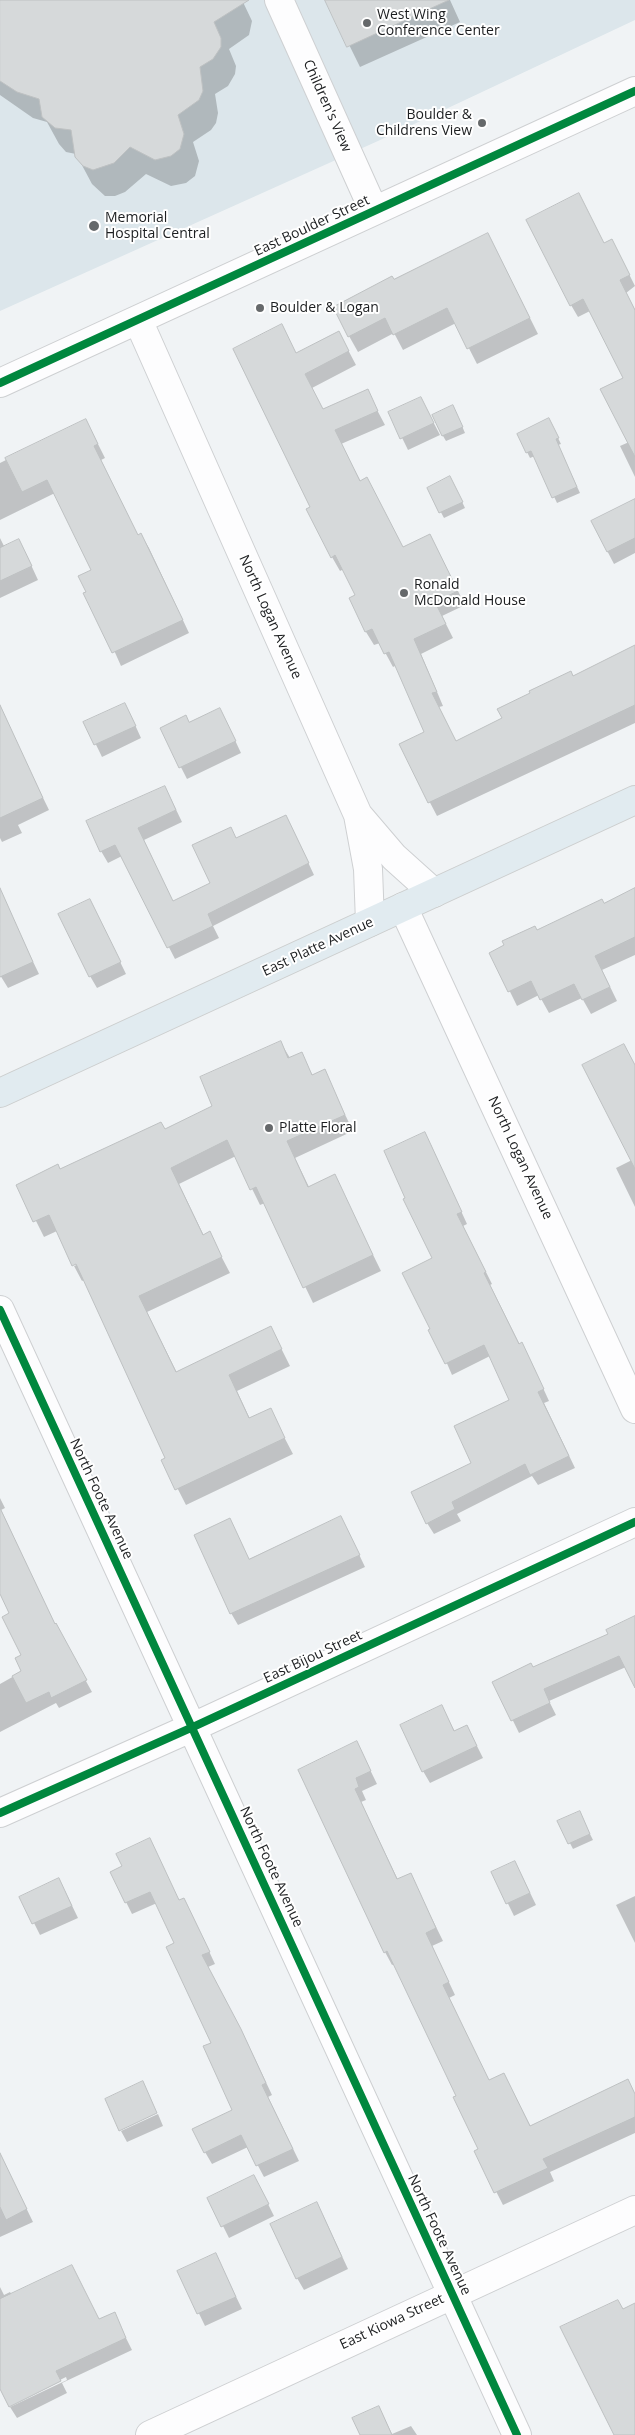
<!DOCTYPE html>
<html>
<head>
<meta charset="utf-8">
<style>
	body { margin:0 }
	canvas { display:block; background:#f0f3f5 }
</style>
</head>
<body>
<canvas width="635" height="2435"></canvas>
<script>
const ctx = document.querySelector('canvas').getContext('2d');
ctx.lineJoin = 'round';
function fillPath(path, color) { ctx.fillStyle = color; ctx.fill(path, 'evenodd'); }
function strokePath(path, color, width, dash) { ctx.strokeStyle = color; ctx.lineWidth = width; ctx.lineCap = dash ? 'butt' : 'round'; ctx.setLineDash(dash || []); ctx.stroke(path); }
function label(font, color, halo, rows, align = 'center') {
  ctx.font = font + ' "Open Sans",sans-serif'; ctx.lineWidth = 4; ctx.setLineDash([]); ctx.textBaseline = 'middle'; ctx.strokeStyle = halo; ctx.fillStyle = color; for (const [text, x, y, turn = 0] of rows) {
    ctx.save(); ctx.translate(x, y); ctx.rotate((+turn || 0) * Math.PI / 180); ctx.textAlign = isNaN(turn) ? turn : align; if (halo) ctx.strokeText(text, 0, 0); ctx.fillText(text, 0, 0); ctx.restore();
  }
}
fillPath(new Path2D(`
	M 0,0 L 635,0 L 635,20 L 378,141 L 0,311 Z`), '#dce6eb');
fillPath(new Path2D(`
	M 0,0 L 242,0 L 252,21 L 249,35 L 229,49 L 236,66 L 235,74 L 228,86 L 215,94 L 218,113 L 216,123 L 211,130 L 193,142 L 199,161 L 195,176 L 186,183 L 171,186 L 146,174 L 125,192 L 115,196 L 105,196 L 92,184 L 76,154 L 66,152 L 59,144 L 47,122 L 33,118 L 0,95 Z
	M 327,0 L 450,0 L 460,22 L 360,67 Z
	M 488,234 L 538,334 L 477,364 L 456,323 L 403,350 L 394,333 L 358,352 L 349,336 L 393,281 Z
	M 604,244 L 618,252 L 635,286 L 626,293 L 635,310 L 635,477 L 620,446 L 629,442 L 624,379 L 590,311 L 578,317 L 571,305 Z
	M 346,346 L 356,365 L 312,388 L 323,411 L 367,391 L 385,425 L 341,444 L 361,482 L 403,548 L 430,535 L 465,605 L 442,616 L 453,638 L 421,654 L 443,706 L 439,707 L 456,742 L 504,719 L 573,678 L 635,646 L 635,723 L 437,816 L 400,745 L 426,732 L 397,665 L 393,667 L 380,643 L 374,645 L 366,632 L 350,599 L 357,595 L 344,569 L 340,571 L 332,557 L 311,507 L 296,354 Z
	M 427,410 L 440,435 L 408,450 L 390,413 Z
	M 456,412 L 465,433 L 446,441 L 443,436 Z
	M 86,420 L 105,458 L 101,460 L 138,536 L 141,535 L 149,548 L 189,633 L 121,666 L 88,592 L 93,570 L 55,493 L 0,520 L 0,463 Z
	M 552,426 L 561,444 L 558,445 L 580,493 L 557,503 L 535,456 L 530,458 L 518,434 Z
	M 453,483 L 465,508 L 444,518 L 428,488 Z
	M 635,507 L 635,553 L 614,564 L 592,522 Z
	M 0,538 L 5,548 L 26,554 L 38,580 L 0,598 Z
	M 131,716 L 141,738 L 102,757 L 85,722 Z
	M 226,721 L 241,753 L 187,779 L 161,728 Z
	M 12,734 L 49,810 L 18,825 L 22,833 L 2,842 L 0,838 L 0,739 Z
	M 171,799 L 182,822 L 144,840 L 173,902 L 212,884 L 237,840 L 292,828 L 314,875 L 213,926 L 219,938 L 175,959 L 122,856 L 108,863 L 101,851 Z
	M 635,890 L 635,955 L 602,970 L 617,1001 L 591,1014 L 582,998 L 549,1013 L 539,995 L 517,1006 L 491,953 L 536,931 L 604,905 Z
	M 90,900 L 126,974 L 97,988 L 90,976 Z
	M 13,920 L 39,974 L 8,988 L 0,975 L 0,926 Z
	M 281,1043 L 290,1058 L 301,1054 L 313,1076 L 324,1071 L 353,1131 L 295,1158 L 309,1187 L 334,1175 L 381,1271 L 313,1303 L 265,1203 L 260,1205 L 236,1156 L 179,1184 L 204,1236 L 209,1233 L 230,1273 L 147,1312 L 177,1373 L 271,1328 L 290,1366 L 237,1391 L 250,1419 L 270,1410 L 293,1454 L 186,1505 L 163,1460 L 166,1459 L 84,1280 L 82,1281 L 74,1266 L 82,1263 L 57,1231 L 44,1237 L 18,1185 L 165,1131 L 214,1107 Z
	M 635,1066 L 635,1207 L 616,1168 L 632,1160 Z
	M 431,1145 L 467,1224 L 463,1226 L 492,1284 L 490,1285 L 520,1345 L 522,1344 L 528,1355 L 549,1401 L 544,1403 L 575,1468 L 538,1485 L 532,1476 L 457,1514 L 461,1521 L 434,1534 L 427,1523 L 472,1464 L 511,1400 L 490,1356 L 452,1375 L 432,1329 L 434,1258 Z
	M 0,1498 L 5,1508 L 1,1510 L 55,1625 L 92,1692 L 59,1708 L 56,1703 L 0,1732 L 0,1684 L 23,1671 L 23,1656 L 11,1614 L 0,1591 Z
	M 347,1529 L 365,1567 L 238,1625 L 231,1613 L 236,1532 L 249,1560 Z
	M 635,1617 L 635,1683 L 626,1667 L 549,1701 L 556,1715 L 519,1733 L 494,1682 L 533,1668 L 609,1634 Z
	M 442,1707 L 455,1732 L 467,1726 L 483,1758 L 430,1783 L 423,1771 Z
	M 357,1743 L 377,1784 L 362,1791 L 366,1800 L 361,1802 L 398,1880 L 410,1874 L 443,1941 L 432,1946 L 455,1995 L 449,1998 L 489,2081 L 504,2074 L 531,2127 L 635,2094 L 635,2133 L 550,2172 L 554,2181 L 503,2205 L 476,2152 L 480,2150 L 458,2096 L 395,1964 L 392,1965 L 385,1952 L 299,1770 Z
	M 582,1818 L 593,1840 L 573,1849 L 559,1822 Z
	M 111,1872 L 179,1901 L 190,1911 L 215,1964 L 208,1967 L 247,2042 L 272,2095 L 268,2097 L 299,2161 L 264,2177 L 248,2147 L 212,2164 L 205,2152 L 234,2110 L 212,2043 L 175,1944 L 157,1903 L 132,1914 Z
	M 493,1873 L 521,1874 L 536,1905 L 514,1916 Z
	M 65,1891 L 78,1918 L 40,1935 L 21,1897 Z
	M 635,1896 L 635,1943 L 616,1905 Z
	M 158,2114 L 163,2126 L 127,2142 L 121,2131 Z
	M 254,2176 L 274,2216 L 229,2238 L 209,2198 Z
	M 0,2182 L 17,2189 L 33,2222 L 0,2237 Z
	M 323,2215 L 348,2269 L 304,2290 L 297,2278 Z
	M 216,2255 L 242,2309 L 205,2326 L 179,2272 Z
	M 0,2287 L 4,2295 L 10,2292 L 12,2295 L 99,2321 L 114,2314 L 132,2350 L 62,2383 L 67,2393 L 17,2418 L 10,2407 L 67,2380 L 66,2377 L 9,2405 L 0,2386 Z
	M 379,2407 L 392,2434 L 411,2426 L 417,2435 L 361,2435 Z`), '#0003');
const building = new Path2D(`
	M 0,0 L 249,0 L 214,22 L 221,38 L 221,47 L 213,59 L 200,67 L 203,91 L 199,100 L 178,115 L 184,134 L 180,149 L 171,156 L 155,160 L 130,147 L 114,163 L 93,170 L 83,166 L 75,157 L 71,130 L 55,128 L 42,117 L 39,99 L 17,92 L 0,81 Z
	M 325,0 L 449,0 L 347,47 Z
	M 579,193 L 604,243 L 612,239 L 630,275 L 620,280 L 635,310 L 635,457 L 600,389 L 623,378 L 583,299 L 570,306 L 526,220 Z
	M 488,233 L 530,318 L 467,349 L 447,308 L 393,335 L 385,318 L 348,337 L 333,307 L 392,276 L 394,279 Z
	M 282,324 L 296,353 L 339,331 L 349,351 L 305,374 L 323,409 L 368,389 L 378,411 L 335,430 L 360,481 L 367,477 L 403,547 L 430,534 L 458,591 L 435,602 L 446,624 L 414,639 L 437,692 L 432,693 L 456,741 L 502,718 L 497,709 L 530,693 L 529,691 L 571,671 L 573,676 L 635,645 L 635,705 L 428,803 L 399,744 L 424,732 L 389,652 L 384,654 L 372,629 L 365,632 L 349,598 L 355,595 L 335,555 L 331,558 L 306,509 L 310,507 L 233,349 Z
	M 421,397 L 434,423 L 400,439 L 388,412 Z
	M 453,405 L 463,427 L 442,436 L 432,415 Z
	M 549,418 L 559,438 L 556,439 L 577,487 L 552,498 L 531,451 L 526,453 L 517,434 Z
	M 86,419 L 98,444 L 94,446 L 138,535 L 141,533 L 183,620 L 112,653 L 83,593 L 86,592 L 78,576 L 91,570 L 47,480 L 22,492 L 5,458 Z
	M 450,476 L 463,502 L 439,513 L 427,488 Z
	M 635,499 L 635,538 L 607,552 L 591,521 Z
	M 19,539 L 32,566 L 0,581 L 0,548 Z
	M 125,703 L 136,726 L 94,745 L 83,722 Z
	M 0,705 L 43,798 L 0,818 Z
	M 220,708 L 236,741 L 179,768 L 160,728 L 186,715 L 189,722 Z
	M 165,786 L 176,810 L 138,828 L 173,901 L 210,883 L 192,845 L 231,827 L 236,838 L 286,815 L 309,863 L 208,914 L 213,926 L 167,948 L 115,845 L 100,852 L 86,821 Z
	M 0,888 L 33,962 L 0,977 Z
	M 635,888 L 635,937 L 595,956 L 610,987 L 582,1000 L 574,984 L 540,1000 L 531,981 L 508,992 L 489,953 L 504,945 L 502,941 L 535,926 L 537,930 L 602,899 L 604,903 Z
	M 90,899 L 121,962 L 89,977 L 58,914 Z
	M 281,1041 L 288,1058 L 302,1052 L 312,1075 L 325,1069 L 345,1115 L 287,1141 L 308,1187 L 335,1174 L 373,1255 L 303,1288 L 256,1187 L 250,1190 L 227,1140 L 171,1168 L 203,1235 L 210,1231 L 222,1257 L 139,1296 L 176,1372 L 271,1326 L 282,1349 L 229,1375 L 249,1418 L 271,1408 L 285,1438 L 175,1490 L 161,1460 L 165,1458 L 76,1264 L 72,1266 L 49,1215 L 33,1222 L 16,1185 L 58,1164 L 60,1169 L 161,1122 L 165,1129 L 212,1106 L 200,1077 Z
	M 624,1044 L 635,1065 L 635,1169 L 582,1065 Z
	M 425,1132 L 462,1212 L 457,1214 L 486,1272 L 484,1273 L 519,1344 L 522,1342 L 544,1389 L 538,1392 L 569,1456 L 530,1475 L 525,1464 L 452,1502 L 455,1509 L 426,1524 L 411,1492 L 471,1463 L 454,1426 L 509,1400 L 484,1345 L 445,1364 L 428,1330 L 430,1329 L 402,1273 L 432,1258 L 403,1199 L 405,1198 L 384,1151 Z
	M 0,1508 L 55,1624 L 56,1623 L 87,1680 L 51,1698 L 49,1692 L 26,1703 L 12,1676 L 21,1671 L 15,1658 L 21,1655 L 2,1617 L 9,1613 L 0,1594 Z
	M 341,1516 L 360,1555 L 230,1614 L 194,1535 L 230,1518 L 249,1559 Z
	M 635,1616 L 635,1688 L 619,1656 L 544,1689 L 550,1703 L 511,1721 L 492,1682 L 531,1663 L 533,1667 L 608,1634 L 606,1630 Z
	M 442,1705 L 454,1731 L 467,1725 L 477,1746 L 422,1772 L 400,1725 Z
	M 357,1741 L 371,1771 L 356,1778 L 359,1787 L 355,1789 L 397,1879 L 411,1873 L 436,1928 L 426,1933 L 449,1982 L 443,1985 L 489,2080 L 504,2073 L 530,2126 L 628,2079 L 635,2094 L 635,2117 L 543,2159 L 548,2168 L 494,2193 L 474,2151 L 478,2149 L 453,2097 L 456,2096 L 387,1951 L 384,1953 L 298,1770 Z
	M 580,1811 L 590,1834 L 568,1844 L 557,1821 Z
	M 150,1838 L 179,1900 L 184,1898 L 210,1952 L 202,1955 L 241,2029 L 266,2083 L 262,2085 L 293,2149 L 256,2166 L 241,2135 L 204,2153 L 192,2129 L 232,2110 L 203,2046 L 211,2043 L 166,1947 L 174,1943 L 150,1892 L 125,1903 L 110,1872 L 122,1866 L 116,1854 Z
	M 515,1861 L 530,1893 L 506,1904 L 491,1872 Z
	M 59,1878 L 72,1906 L 32,1924 L 19,1897 Z
	M 143,2081 L 157,2113 L 119,2131 L 105,2099 Z
	M 0,2153 L 27,2209 L 6,2220 L 0,2207 Z
	M 254,2175 L 269,2204 L 221,2227 L 207,2198 Z
	M 317,2202 L 342,2257 L 296,2279 L 270,2224 Z
	M 216,2253 L 236,2297 L 197,2314 L 177,2271 Z
	M 72,2265 L 99,2319 L 115,2312 L 126,2338 L 56,2371 L 61,2381 L 9,2407 L 0,2389 L 0,2299 Z
	M 618,2300 L 623,2309 L 635,2303 L 635,2435 L 614,2435 L 560,2327 Z
	M 379,2406 L 392,2435 L 360,2435 L 352,2418 Z`);
fillPath(building, '#d6d9da');
strokePath(building, '#bec1c2', 1);
const minor = new Path2D(`
	M 279,0 L 374,211
	M 138,320 L 358,815 L 368,869 L 370,922
	M 0,383 L 635,91
	M 359,816 L 394,857 L 434,893
	M 403,907 L 635,1409
	M 0,1310 L 517,2435
	M 0,1813 L 193,1727 L 635,1522
	M 150,2435 L 635,2210`);
const major = new Path2D(`
	M 0,1093 L 635,800`);
strokePath(minor, '#ced0d2', 30);
strokePath(major, '#cccece', 30);
strokePath(minor, '#fdfdfe', 28);
strokePath(major, '#e1ebf0', 28);
strokePath(new Path2D(`
	M 0,383 L 635,91
	M 0,1310 L 517,2435
	M 0,1813 L 193,1727 L 635,1522`), '#00873e', 8);
for (const [x, y, r, color] of [
	[367,23,5,"#66696b"],
	[482,123,5,"#66696b"],
	[94,226,6,"#66696b"],
	[260,308,5,"#66696b"],
	[404,593,5,"#66696b"],
	[269,1128,5,"#66696b"]
]) { const dot = new Path2D(); dot.arc(x, y, r, 0, 2 * Math.PI); ctx.fillStyle = color; ctx.fill(dot); strokePath(dot, '#fff', 2); }
label('14px', '#1c1e20', '#fff', [
	["West Wing",377,15],
	["Conference Center",377,31],
	["Boulder &",472,115,"right"],
	["Childrens View",472,131,"right"],
	["Memorial",105,218],
	["Hospital Central",105,234],
	["Boulder & Logan",270,308],
	["Ronald",414,585],
	["McDonald House",414,601],
	["Platte Floral",279,1128]
], 'left');
label('14px', '#1c1e20', '#fff', [
	["Children's View",327,106,66],
	["East Boulder Street",312,226,-25],
	["North Logan Avenue",270,617,66],
	["East Platte Avenue",318,947,-25],
	["North Logan Avenue",520,1158,65],
	["North Foote Avenue",101,1499,65],
	["East Bijou Street",313,1657,-25],
	["North Foote Avenue",271,1867,65],
	["North Foote Avenue",439,2235,65],
	["East Kiowa Street",392,2322,-25]
]);
</script>
</body>
</html>
